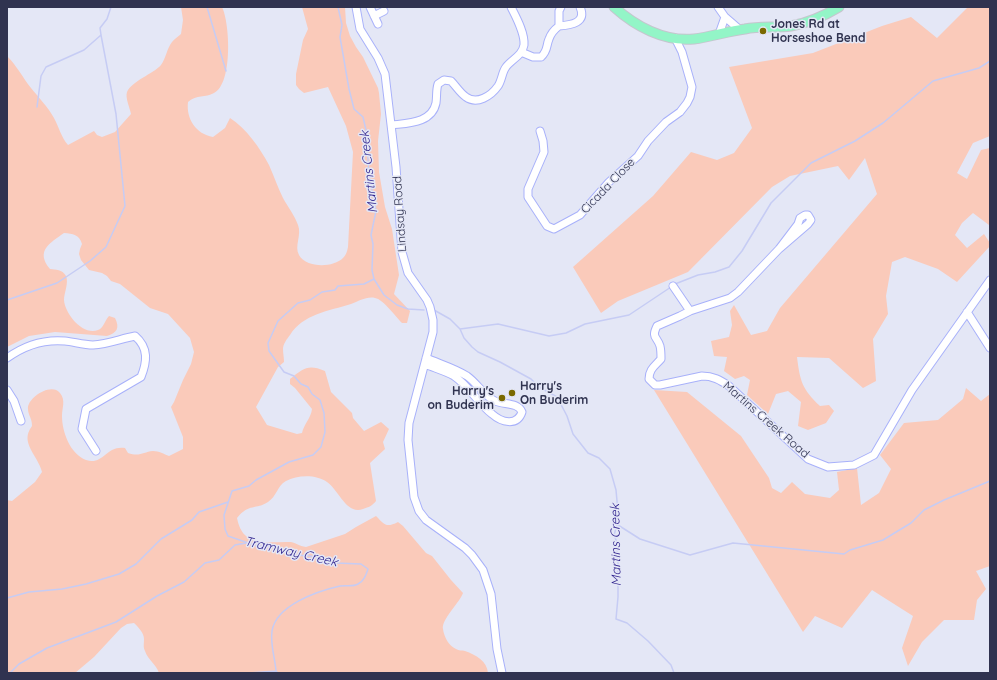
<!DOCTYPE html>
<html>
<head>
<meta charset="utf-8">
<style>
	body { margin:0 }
	#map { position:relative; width:997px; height:680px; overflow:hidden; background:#e4e7f6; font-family:Quicksand,sans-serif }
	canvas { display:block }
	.frame { position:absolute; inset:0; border:8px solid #303350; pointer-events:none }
</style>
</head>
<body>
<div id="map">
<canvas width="997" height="680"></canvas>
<div class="frame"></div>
</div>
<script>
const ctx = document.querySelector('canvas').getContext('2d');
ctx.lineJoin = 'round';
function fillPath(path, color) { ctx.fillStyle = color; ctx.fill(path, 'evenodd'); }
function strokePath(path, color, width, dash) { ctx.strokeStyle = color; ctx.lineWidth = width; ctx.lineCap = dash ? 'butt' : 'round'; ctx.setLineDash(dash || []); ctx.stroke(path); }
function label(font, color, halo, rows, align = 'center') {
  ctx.font = font + ' Quicksand,sans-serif'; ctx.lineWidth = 3; ctx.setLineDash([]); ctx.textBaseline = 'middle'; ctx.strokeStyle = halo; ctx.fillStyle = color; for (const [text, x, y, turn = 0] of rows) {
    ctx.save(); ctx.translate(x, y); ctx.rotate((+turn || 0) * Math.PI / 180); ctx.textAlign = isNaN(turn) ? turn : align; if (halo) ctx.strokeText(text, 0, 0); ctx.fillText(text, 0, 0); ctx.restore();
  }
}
fillPath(new Path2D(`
	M 181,7 L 222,7 C 230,23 233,84 214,93 C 205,98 197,94 188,102 C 186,119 196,134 213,137 L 225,128 L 230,118 C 246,128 260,148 269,165 C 274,176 278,188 283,198 C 288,207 295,216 298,225 C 302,235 294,246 299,255 C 306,268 333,268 343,258 C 346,255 347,252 348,247 L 353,152 L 346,126 L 328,87 L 304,93 L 299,89 L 296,85 L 296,74 L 303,40 L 308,29 L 302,7 L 345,7 L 346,23 L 350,36 L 356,47 L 363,57 L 378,88 L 379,93 L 381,114 L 378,141 L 379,172 L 385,207 L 392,229 L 399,275 L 394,294 L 410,311 L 407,323 L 402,323 C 396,317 383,299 375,298 C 367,296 359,301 351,304 C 329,311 303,314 290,335 C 287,339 283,344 283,349 C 283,353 284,358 284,362 L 278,367 L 256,407 L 267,425 L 297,434 L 302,433 C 304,424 311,418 312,409 L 295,388 L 290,384 L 290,379 C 304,368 308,364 325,371 L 331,392 L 352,413 L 353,418 L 364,431 L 381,422 L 389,429 L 383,442 L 385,449 L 370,463 L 376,501 C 372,506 369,507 363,509 C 346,515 339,490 327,482 C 316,474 297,475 286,481 C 277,486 277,496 268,502 C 256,510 249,503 237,518 C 243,549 267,541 291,542 C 296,543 299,546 306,547 L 345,534 L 356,527 L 376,516 C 385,525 386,528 398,522 L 403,526 L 426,553 L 432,556 L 451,580 L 463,593 C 460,602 441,620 443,629 C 444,637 449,646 456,649 C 459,651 462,650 465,651 C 476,655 487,661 488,673 L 159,673 C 156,664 148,660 145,651 C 143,647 144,644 144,639 C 144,633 138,627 134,623 L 127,624 L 121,628 L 94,657 L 75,673 L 7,673 L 7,500 L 12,501 L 35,482 L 42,472 C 38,455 19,443 32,426 C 32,418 28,415 28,409 C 27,398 51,382 60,393 C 66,400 62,408 62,416 C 62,432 70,454 86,460 C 103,466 106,445 125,448 L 128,453 C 140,457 143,452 153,451 C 159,451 164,454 169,456 L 183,449 L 183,437 L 171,407 L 174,402 L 183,380 L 191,364 L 194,352 L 190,338 L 168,314 L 150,308 L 120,284 L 111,281 L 107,276 L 102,273 L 89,270 L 81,260 L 79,254 L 80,249 L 82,244 C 79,234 73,234 64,233 C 50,243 35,251 50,269 C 56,270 62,269 66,276 C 69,283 64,293 64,300 C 65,314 83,336 98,330 C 103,329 105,320 109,316 L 115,318 C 120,328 117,333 107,336 L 55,332 L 29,336 L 7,347 L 7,56 C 17,66 23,78 31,88 C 39,98 48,107 54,118 C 59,127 61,137 68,145 L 94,131 L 97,135 L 102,137 L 115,132 L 131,114 C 130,108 125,98 127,92 C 132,81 153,74 161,65 C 166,58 167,48 172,42 C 174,39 178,37 181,34 L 183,20 Z
	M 968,7 L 990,7 L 990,136 L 973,143 L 957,173 L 967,179 L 981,150 L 990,148 L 990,223 L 989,225 L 973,213 L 962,223 L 955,235 L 967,248 L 984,234 L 990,243 L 990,246 L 957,282 L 938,269 L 905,257 L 892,262 L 886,296 L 888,314 L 873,339 L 876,381 L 863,388 L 829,358 L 797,357 C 800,381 802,389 820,406 L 829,405 L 834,411 L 826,423 L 808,430 L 798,426 L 801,402 L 788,391 L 776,394 L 768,414 L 747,395 L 750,380 L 744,376 L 735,379 L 724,371 L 727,357 L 714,356 L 711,341 L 729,337 L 732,325 L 730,311 L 734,305 L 751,335 L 767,331 L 780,308 L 877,194 L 865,158 L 849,180 L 838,166 L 790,176 L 772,187 L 688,272 L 618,301 L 601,313 L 573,267 L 653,196 L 691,152 L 717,160 L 734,153 L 752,128 L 729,67 L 813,53 L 882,26 L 911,17 L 937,38 Z
	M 966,388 L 981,401 L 990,394 L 990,566 L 976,571 L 986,589 L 977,600 L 974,620 L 944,620 L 922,642 L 908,666 L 902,648 L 913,616 L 872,590 L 842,628 L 815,616 L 803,632 L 654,390 L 687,392 L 741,436 L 769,478 L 772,488 L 781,493 L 792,482 L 805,494 L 830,498 L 839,490 L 837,472 L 857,468 L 861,505 L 879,493 L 891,469 L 880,455 L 904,423 L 938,420 L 963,399 Z`), '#facaba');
strokePath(new Path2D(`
	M 207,7 L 226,71
	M 338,7 L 342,25 L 340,37 L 349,89 L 354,109 L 363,117 L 366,130 L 369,175 L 376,211 L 371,235 L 373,244 L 372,270 L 374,279 L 384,295 L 397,305 L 408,309 L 424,310
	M 37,107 L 41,76 L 46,67 L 84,50 L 101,35
	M 675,284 L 698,275 L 715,272 L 729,267 L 742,251 L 771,203 L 811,163 L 855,141 L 883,123 L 933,81 L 979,68 L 990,61
	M 7,300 L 57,283 L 90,261 L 106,247 L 125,206 L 116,114 L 101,35 L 100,28 L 107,19 L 111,7
	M 434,310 L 450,319 L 460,329 L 464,338 L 472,347 L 478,352 L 500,362 L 531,379 L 539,387 L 557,397 L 567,416 L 573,434 L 588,453 L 599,458 L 610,469 L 616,490 L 618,512 L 616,518 L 617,525 L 614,535 L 616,540 L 618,562 L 618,597 L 616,619 L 627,623 L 648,641 L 671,665 L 674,673
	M 460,329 L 498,324 L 549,336 L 566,333 L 585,324 L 629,315 L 671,287
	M 618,525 L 640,539 L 690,555 L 733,543 L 844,554 L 850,550 L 883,540 L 911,523 L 924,510 L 944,500 L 990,481
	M 7,598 L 29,592 L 62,589 L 86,584 L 119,574 L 136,564 L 161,539 L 192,520 L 199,512 L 228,502
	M 10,673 L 19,664 L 47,648 L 116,622 L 157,596 L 184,582 L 205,563 L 219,560 L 235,545 L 246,543
	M 249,673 L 276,671
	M 278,673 L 276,671 C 275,658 270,644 272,631 C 276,605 318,591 340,586 C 346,585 353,587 358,584 C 364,581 366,575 368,569 L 361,564 L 336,563 L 310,556 L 295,555 L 269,546 L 257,546 L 228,536 L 225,529 L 224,515 L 232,491 L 249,486 L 256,480 L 289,462 L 313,455 L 321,447 L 325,432 L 324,413 L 320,400 L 312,394 L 308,387 L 301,384 L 294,376 L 284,372 L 269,351 L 268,343 L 278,321 L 298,303 L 310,300 L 322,292 L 335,290 L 338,286 L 364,284 L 374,279`), '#c6ccf4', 1.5);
const minor = new Path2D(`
	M 356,7 L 360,29 L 378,58 L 385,74 L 396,167 L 402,252 L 408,273 L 427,300 L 430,307 L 433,320 L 433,332 L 409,423 L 408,440 L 414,497 L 419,511 L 426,520 L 465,548 L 472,555 L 483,570 L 491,594 L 497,649 L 502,673
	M 370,7 L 378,24
	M 561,7 L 559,11 L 559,26 C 571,25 587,23 580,7
	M 718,7 L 725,17 L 740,30
	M 374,16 L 384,11
	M 719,34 L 725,17
	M 521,52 L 533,57 L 541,57 C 548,51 546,46 549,39 C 551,33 555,29 559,26
	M 392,125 C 408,123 432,123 436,103 C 437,96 436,90 438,84 L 444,80 L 451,81 C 456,86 460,93 466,97 C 477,105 491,96 498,86 C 502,80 502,72 506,67 C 512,59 522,56 524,45 C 525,33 516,17 511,7
	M 540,131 L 543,141 L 544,152 L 528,189 L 528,197 L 547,226 L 554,229 L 580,215 L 609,182 L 638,156 L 648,141 L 666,122 L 680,112 L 687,103 L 690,97 L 692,87 L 682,52 L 675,38
	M 779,249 L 808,224 L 811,220 L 808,215 L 805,215 L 800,218 L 798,224 L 779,249 L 738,292 L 730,298 L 690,311 L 680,316 L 657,326 C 651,338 657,336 660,346 C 661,350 661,355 661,359 C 655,366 649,369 649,379 L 655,385 L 660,385 L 702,376 C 713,376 720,380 729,386 L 808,459 L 828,467 L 854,465 L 874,455 L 912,390 L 990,280
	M 673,286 L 690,311
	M 967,312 L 990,348
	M 7,358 C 25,345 43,339 65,341 C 74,342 84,345 93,345 C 108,344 120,339 135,336 C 149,348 147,362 141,377 L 86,409 L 82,429 L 96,451
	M 425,364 C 434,368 445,371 454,376 C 469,386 478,403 492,414 C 501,422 517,427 522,412 C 518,402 504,405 495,401 C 484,396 477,383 467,376 C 454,368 440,364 426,358
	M 7,390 L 14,401 L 21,421`);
const major = new Path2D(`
	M 614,7 C 635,26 664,42 694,39 C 711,37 728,31 745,29 C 760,26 776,28 791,26 C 808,23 824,16 839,7`);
strokePath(minor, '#a8b1fa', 9);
strokePath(major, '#c5c6ce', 11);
strokePath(minor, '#fff', 7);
strokePath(major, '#93f5c7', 9);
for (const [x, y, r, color] of [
	[763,31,4,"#7a6900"],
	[512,393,4,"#7a6900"],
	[502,398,4,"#7a6900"]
]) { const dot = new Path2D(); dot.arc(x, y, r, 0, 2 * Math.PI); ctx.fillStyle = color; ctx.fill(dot); strokePath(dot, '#e4e7f6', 1.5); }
label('bold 12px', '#303350', '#e4e7f6', [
	["Jones Rd at",771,24],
	["Horseshoe Bend",771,38],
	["Harry's",520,386],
	["On Buderim",520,400],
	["Harry's",494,391,"right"],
	["on Buderim",494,405,"right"]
], 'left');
label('12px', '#303350', '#e4e7f6', [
	["Cicada Close",608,186,-46],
	["Lindsay Road",400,214,-94],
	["Martins Creek Road",766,420,41]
]);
label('italic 13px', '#2c1f8c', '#e4e7f6', [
	["Martins Creek",369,172,-96],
	["Martins Creek",616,545,-91],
	["Tramway Creek",291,552,13]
]);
</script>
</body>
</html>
